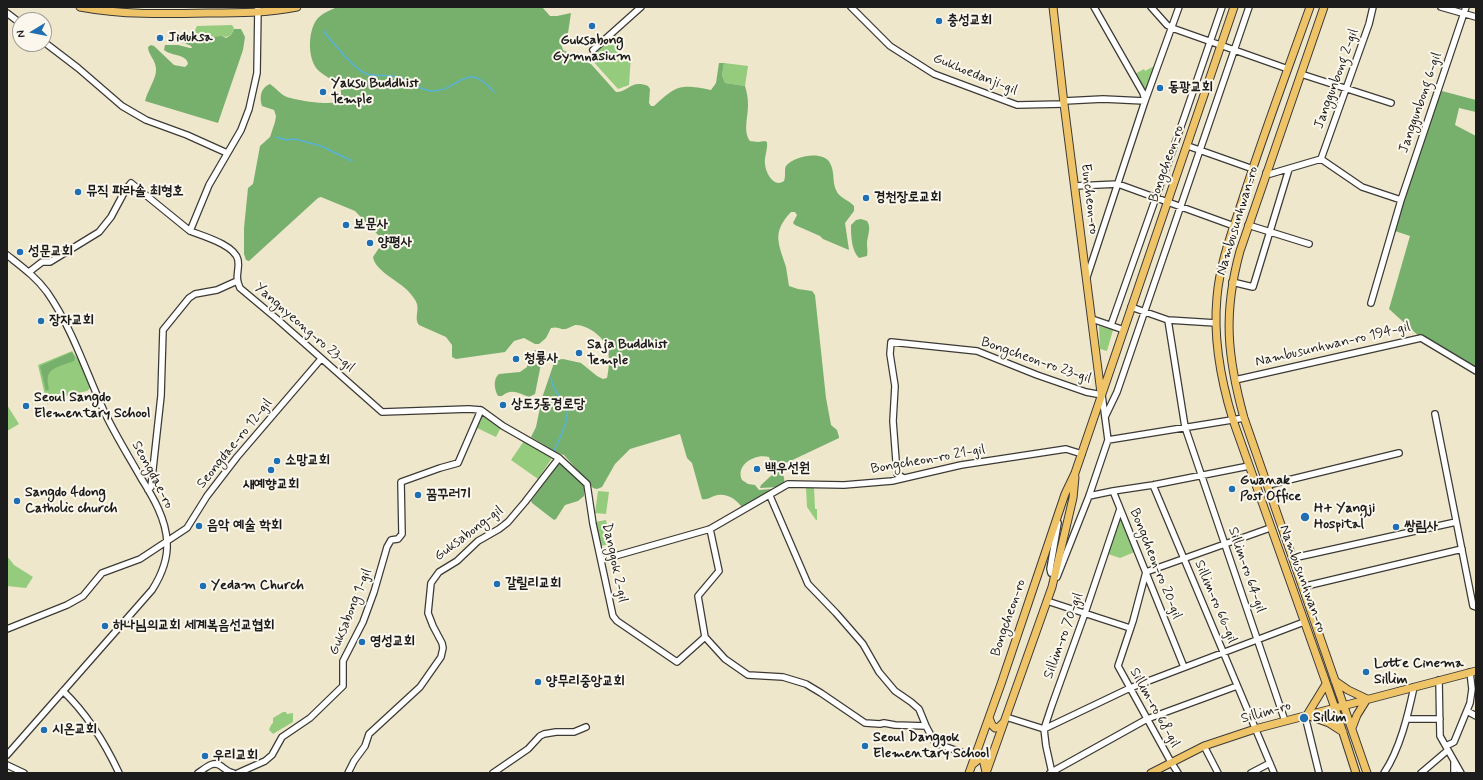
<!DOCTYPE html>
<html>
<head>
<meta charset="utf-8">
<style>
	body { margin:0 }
	#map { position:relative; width:1483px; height:780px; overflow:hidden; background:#efe7cb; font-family:Mynerve,sans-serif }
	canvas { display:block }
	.frame { position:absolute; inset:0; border:8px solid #1c1c1c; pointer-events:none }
	.north { position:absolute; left:12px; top:12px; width:40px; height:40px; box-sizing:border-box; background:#fbf7ec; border:1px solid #a29f99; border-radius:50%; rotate:260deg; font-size:11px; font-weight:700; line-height:16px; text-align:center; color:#1c1c1c }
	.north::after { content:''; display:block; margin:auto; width:14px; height:18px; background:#1f6fb2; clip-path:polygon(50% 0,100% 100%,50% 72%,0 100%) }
</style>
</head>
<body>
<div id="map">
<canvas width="1483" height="780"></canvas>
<div class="frame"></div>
<div class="north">N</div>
</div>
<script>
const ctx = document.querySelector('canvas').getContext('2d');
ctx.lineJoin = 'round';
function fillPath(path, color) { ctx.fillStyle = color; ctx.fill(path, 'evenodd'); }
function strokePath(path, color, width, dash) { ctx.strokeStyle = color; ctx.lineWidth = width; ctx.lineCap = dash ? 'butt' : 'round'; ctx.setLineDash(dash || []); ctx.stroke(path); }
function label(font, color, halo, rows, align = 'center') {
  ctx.font = font + ' Mynerve,"Poor Story",sans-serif'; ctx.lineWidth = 4; ctx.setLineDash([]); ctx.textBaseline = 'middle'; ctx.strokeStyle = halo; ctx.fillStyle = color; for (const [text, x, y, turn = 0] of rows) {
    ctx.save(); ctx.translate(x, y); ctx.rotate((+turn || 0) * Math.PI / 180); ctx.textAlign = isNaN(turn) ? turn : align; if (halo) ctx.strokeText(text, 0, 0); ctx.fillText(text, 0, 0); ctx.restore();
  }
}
fillPath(new Path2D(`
	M 232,25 L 234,28 L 231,35 L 226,37 L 222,36 L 189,36 L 193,34 L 197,26 Z
	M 615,35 L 619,37 L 619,55 L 631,56 L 629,85 L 618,89 L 590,58 Z
	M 724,63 L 748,66 L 745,86 L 725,83 L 722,75 Z
	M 1156,65 L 1147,90 L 1145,91 L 1135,74 L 1144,69 L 1145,71 Z
	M 1099,326 L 1113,330 L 1107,351 L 1100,349 Z
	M 72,351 L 79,361 L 90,388 L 87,391 L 57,398 L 47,404 L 38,365 Z
	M 7,405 L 19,424 L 7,431 Z
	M 481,415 L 501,427 L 496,437 L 477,428 Z
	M 524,441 L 552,458 L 538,479 L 511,460 Z
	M 806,487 L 814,487 L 815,509 L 817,509 L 817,520 L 816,520 L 807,507 Z
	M 598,491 L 609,492 L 606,514 L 595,513 Z
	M 1120,509 L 1137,551 L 1120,558 L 1105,553 Z
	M 606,520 L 611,544 L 600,546 L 595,522 Z
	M 7,556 L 14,565 L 33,577 L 26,588 L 7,586 Z
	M 283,712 L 286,712 L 287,714 L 293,713 L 293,722 L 273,734 L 269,730 L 271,725 L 273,723 L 273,718 Z`), '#94cb7d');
fillPath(new Path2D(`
	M 337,7 L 542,7 L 550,16 L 557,16 L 571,13 L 568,33 L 560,41 L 563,50 L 591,64 L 616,92 C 629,92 631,79 648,86 L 650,89 L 649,103 L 651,106 L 654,106 C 677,85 680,84 711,90 L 716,83 L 719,63 L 724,63 L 722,75 L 725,83 L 745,86 C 747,92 748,99 748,105 C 748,117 743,132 750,141 L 758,142 L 765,141 L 767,142 C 768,149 764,157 765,164 C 766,174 774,188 784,181 C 786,176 784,169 786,166 C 794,156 823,150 830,163 C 835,172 832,181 836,190 C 839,198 849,200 854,206 L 854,211 L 845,223 L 849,250 L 823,239 L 820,236 L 795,225 L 793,223 L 797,215 L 795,212 L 791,212 C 771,233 779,244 786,267 C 787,273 788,280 789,286 L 798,289 L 812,291 L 815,295 L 826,398 L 831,425 L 837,430 L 839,437 L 839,438 L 784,464 C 779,472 786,476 784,483 L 778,487 L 760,488 L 761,485 C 765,482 768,478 772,475 L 772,466 L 769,457 C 755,453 735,465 742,480 L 748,484 L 755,485 L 759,490 L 771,489 L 772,491 L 744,506 L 741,506 C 735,498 725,492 714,496 C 709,498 707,500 702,499 L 692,463 L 687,458 L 680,434 L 630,449 L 615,464 L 602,487 L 597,489 L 593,488 L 564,455 L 557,453 L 531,437 L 536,427 L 542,398 L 555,360 L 563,359 L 581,363 L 597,376 L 603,379 L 607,378 C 609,369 610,356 607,347 C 603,336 586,324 575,325 C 572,326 569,328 566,329 C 560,330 558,326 551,328 L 546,338 L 539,344 L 535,344 L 524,338 L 514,341 L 505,352 L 456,359 L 452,357 L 452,345 L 446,337 L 419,325 C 414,319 419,311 417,304 C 416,300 411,294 408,291 C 399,281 375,271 373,257 L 381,245 L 381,238 L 355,211 L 321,197 L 318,198 L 249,261 L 246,260 L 244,254 L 244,228 L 248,188 L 253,184 L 260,146 L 270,137 L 275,122 L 276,116 L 274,110 L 262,106 C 259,97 261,87 270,84 C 276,88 281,95 287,97 C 295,100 334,107 339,100 C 342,96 341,90 340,85 C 333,79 323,76 317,69 C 307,57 308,29 318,18 C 324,12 331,10 337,7 Z
	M 234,29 L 241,29 L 245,37 L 243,50 L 218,123 L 145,101 C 147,92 156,78 156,71 C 157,61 148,55 148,47 L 151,45 L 154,46 L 174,65 L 185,67 L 188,64 C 187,54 171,56 164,50 L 165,45 L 178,45 L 190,48 L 192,48 L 191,46 L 178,40 L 177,38 L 222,36 L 226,38 L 231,35 Z
	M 1438,90 L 1476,100 L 1476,112 L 1459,108 L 1455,125 L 1476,136 L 1476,371 L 1421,338 L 1389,309 L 1410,236 L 1392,230 Z
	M 861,219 L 867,221 C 872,228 867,236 867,244 C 867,248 868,251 867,256 L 859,258 C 851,250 851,235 851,225 L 856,220 Z
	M 536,350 L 540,353 L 541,364 L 535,394 L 529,397 C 519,393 511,388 502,396 L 498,396 C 494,389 493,379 499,374 L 520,372 L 527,367 C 528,358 528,353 536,350 Z
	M 72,352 L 75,358 L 74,361 C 67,364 50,367 48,376 C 47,380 48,385 49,389 L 46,391 L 40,366 Z
	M 560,462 L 584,485 L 584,496 L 578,501 L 565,505 L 556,519 L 554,520 L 532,503 L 531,501 Z`), '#77af6c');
strokePath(new Path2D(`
	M 324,31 C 331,41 356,71 367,74 C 377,77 387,74 398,77 C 409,80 420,91 432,91 C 460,91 466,59 494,92
	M 276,137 L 286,140 L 295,139 L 321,146 L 352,161
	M 551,378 C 552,388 558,395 565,403 C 573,414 559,439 554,451`), '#58b3d6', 1.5);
const minor = new Path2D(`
	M 258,7 L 257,73 L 249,109 L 241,130 L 209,185 L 190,231 C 203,236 235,245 238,260 C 240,271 234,275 240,288 L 277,319 L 382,412 L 469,409 L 481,410 L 503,426 L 559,458 L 587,484 L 593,524 L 613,616 L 617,621 L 677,662 L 705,637
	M 851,7 L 890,46 L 934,74 L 1017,105 L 1064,104
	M 1094,7 L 1143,93 L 1145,100
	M 1151,7 L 1167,25 L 1172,28 L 1288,69
	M 1441,7 L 1476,17
	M 7,13 L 20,23
	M 44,42 L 78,68 L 122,106 L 146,120 L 187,135 L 227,153
	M 593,50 L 641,7
	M 1301,74 L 1391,103
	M 1064,101 L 1103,99 L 1145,101
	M 1188,146 L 1253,169
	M 1321,159 L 1369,24 L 1373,7
	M 1266,173 L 1270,174 L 1321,159 L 1362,187 L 1401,200
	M 1075,186 L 1118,184 L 1234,226
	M 1248,225 L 1309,244
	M 7,255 C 22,267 36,277 47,292 C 72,328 85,369 103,409 C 114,433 128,455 141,478 C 153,497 166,519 167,542 C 168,559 161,576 152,590 L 7,755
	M 29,272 L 42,262 L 50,262 L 99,232 L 111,217 L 126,189 L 131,183 L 190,231
	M 1087,277 L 1145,101 L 1179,7
	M 1232,282 L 1253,287 L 1289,169
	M 1371,303 L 1401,200 L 1466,7
	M 1131,307 L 1168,320 L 1216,323
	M 1092,319 L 1124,330
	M 1168,320 L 1185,427 L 1285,721
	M 1111,325 L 1185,115 L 1222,7
	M 1235,380 L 1421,338 L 1476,371
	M 1435,414 L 1473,606 L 1476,607
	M 1105,417 L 1117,392 L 1249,7
	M 1108,440 L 1244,418
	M 902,477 L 897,474 L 893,421 L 895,386 L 890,354 L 891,342 L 977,351 L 1037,375 L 1086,392 L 1102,395 L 1108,440 L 1089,496 L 1057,577
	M 1153,485 L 1274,773
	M 1268,485 L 1399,453
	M 148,490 L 151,487 L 161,396 L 163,330 L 189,298 L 195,294 L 217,290 L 237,281
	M 1113,491 L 1153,485 L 1249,466
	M 770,496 L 808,584 L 836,613 L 863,644 L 879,672 L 895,691 L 911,702 L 919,709 L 926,726
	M 1089,496 L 1113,491 L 1184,667
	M 710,529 L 719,571 L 698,596 L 705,637 L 725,659 L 748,675 L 783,677 L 806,684 L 821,693 L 865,723 L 880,724 L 884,723 L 895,725 L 926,726 L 935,743 L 975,757
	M 1293,558 L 1456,522
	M 601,560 L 710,529 L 788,484 L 844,485 L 892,481 L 961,465 L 1066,449 L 1082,454
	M 1057,571 L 1056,572 L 1051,573 L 1050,569 L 1058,523
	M 1306,586 L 1462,549
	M 1047,601 L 1130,628
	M 7,629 L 67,605 L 83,596 L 102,573 L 140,559 L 187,528 L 207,496 L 237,457 L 321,359
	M 1439,680 L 1440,736 L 1461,773
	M 63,691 C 87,714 105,743 119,773
	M 1467,711 L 1476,716
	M 1305,716 L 1319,773
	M 1006,717 L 1044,729 L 1130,688 L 1304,622
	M 1408,719 L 1440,719
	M 1204,746 L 1218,773
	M 1446,746 L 1454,742 L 1470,703 L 1472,689 L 1470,672
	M 7,765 L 24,773
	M 198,773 C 206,768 213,760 221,766 C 225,769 228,772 233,773
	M 238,773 L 265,761 L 272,755 L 282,737 L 310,718 L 343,686 L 343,661 L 363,622 L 374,592 L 387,547 L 391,540 L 398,539 L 402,534 L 401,482 L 440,468 L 458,463 L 481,410
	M 348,773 L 354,761 L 365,746 L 369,734 L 420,687 L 441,657 L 443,648 L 442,643 L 433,626 L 428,613 L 431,583 L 439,572 L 457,561 L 478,541 L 499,529 L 508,522 L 525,502 L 559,458
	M 493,773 L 528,749 L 540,736 L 544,734 L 556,732 L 574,732 L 586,727
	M 1050,773 L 1147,719 L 1237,686
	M 1052,773 L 1046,746 L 1044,729 L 1052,705 L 1085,613 L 1120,509
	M 1178,773 L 1171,762 L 1118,666 L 1133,621 L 1146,572 L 1270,528
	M 1251,773 L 1270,763
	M 1384,773 C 1400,749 1408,715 1414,687
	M 1421,773 L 1448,750
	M 1454,773 L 1454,761`);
const major = new Path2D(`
	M 80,7 C 122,15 165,14 208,13 C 238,13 268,13 297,7
	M 1053,7 L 1064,104 L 1101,393
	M 1310,7 C 1288,69 1265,130 1245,192 C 1234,227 1220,261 1217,297 C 1213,338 1221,381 1233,420 L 1335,708 L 1356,773
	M 1324,7 L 1240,251 C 1223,313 1227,356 1244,418 L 1367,773
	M 1335,681 L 1348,690 L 1367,699
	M 1307,715 L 1329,723 L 1343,732
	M 1307,715 L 1326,684
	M 989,718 L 992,725 L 995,728 L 999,727 L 1004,722
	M 1352,728 L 1357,715 L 1367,699
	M 973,764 L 979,759 L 983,759 L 986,772
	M 969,773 L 1001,684 L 1065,494 L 1075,473 L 1234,7
	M 986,773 L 1052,587 L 1073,498 L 1075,477
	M 1151,773 L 1204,746 L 1255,729 L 1476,671`);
strokePath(minor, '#3c3a36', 8);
strokePath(major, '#3c3a36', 9);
strokePath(minor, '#fff', 5.5);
strokePath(major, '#efc469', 7);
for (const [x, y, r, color] of [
	[939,21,4,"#1f6fb2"],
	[592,26,4,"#1f6fb2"],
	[160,38,4,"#1f6fb2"],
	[1160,88,4,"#1f6fb2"],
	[323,92,4,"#1f6fb2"],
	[78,192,4,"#1f6fb2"],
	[866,198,4,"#1f6fb2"],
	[346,225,4,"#1f6fb2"],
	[370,243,4,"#1f6fb2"],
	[20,252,4,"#1f6fb2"],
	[41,321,4,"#1f6fb2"],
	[579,353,4,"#1f6fb2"],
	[516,359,4,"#1f6fb2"],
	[503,405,4,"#1f6fb2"],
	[26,406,4,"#1f6fb2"],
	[277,461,4,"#1f6fb2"],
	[757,469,4,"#1f6fb2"],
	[271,470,4,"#1f6fb2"],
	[1232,489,4,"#1f6fb2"],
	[418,495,4,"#1f6fb2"],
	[17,501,4,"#1f6fb2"],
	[1305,517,5,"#1f6fb2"],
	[199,526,4,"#1f6fb2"],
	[1396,527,4,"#1f6fb2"],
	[497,584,4,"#1f6fb2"],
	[203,586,4,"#1f6fb2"],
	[105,626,4,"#1f6fb2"],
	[362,642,4,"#1f6fb2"],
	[1366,672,4,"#1f6fb2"],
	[538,682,4,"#1f6fb2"],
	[1304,718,5,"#1f6fb2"],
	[44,730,4,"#1f6fb2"],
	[865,746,4,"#1f6fb2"],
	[205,756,4,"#1f6fb2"]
]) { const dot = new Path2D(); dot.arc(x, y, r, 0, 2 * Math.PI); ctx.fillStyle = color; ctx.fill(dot); strokePath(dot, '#fbf7ec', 1.5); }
label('bold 14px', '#1c1c1c', '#fbf7ec', [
	["충성교회",947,21],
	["Jiduksa",168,38],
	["Guksabong",592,41,"center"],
	["Gymnasium",592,57,"center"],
	["Yaksu Buddhist",331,84],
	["Temple",331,100],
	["동광교회",1168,88],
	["뮤직 파라솔 최형호",86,192],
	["경천장로교회",874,198],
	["보문사",354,225],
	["양평사",378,243],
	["성문교회",28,252],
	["장자교회",49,321],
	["Saja Buddhist",587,345],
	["Temple",587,361],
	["청룡사",524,359],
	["Seoul Sangdo",34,398],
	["Elementary School",34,414],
	["상도3동경로당",511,405],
	["소망교회",285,461],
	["백우선원",765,469],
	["Gwanak",1240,481],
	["Post Office",1240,497],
	["새예향교회",271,485,"center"],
	["Sangdo 4dong",25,493],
	["Catholic church",25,509],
	["꿈꾸러기",426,495],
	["H+ Yangji",1314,509],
	["Hospital",1314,525],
	["음악 예술 학회",207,526],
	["쌍림사",1404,527],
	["갈릴리교회",505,584],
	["Yedam Church",211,586],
	["하나님의교회 세계복음선교협회",113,626],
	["영성교회",370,642],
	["Lotte Cinema",1374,664],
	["Sillim",1374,680],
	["양무리중앙교회",546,682],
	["Sillim",1313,718],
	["시온교회",52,730],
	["Seoul Danggok",873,738],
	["Elementary School",873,754],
	["우리교회",213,756]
], 'left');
label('14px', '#1c1c1c', '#fbf7ec', [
	["Gukhoedanji-gil",975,75,22],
	["Janggunbong 2-gil",1337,79,-70],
	["Janggunbong 6-gil",1421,103,-71],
	["Bongcheon-ro",1167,164,-71],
	["Euncheon-ro",1089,199,83],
	["Nambusunhwan-ro",1238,221,-73],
	["Yangnyeong-ro 23-gil",304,328,41],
	["Nambusunhwan-ro 194-gil",1333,345,-13],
	["Bongcheon-ro 23-gil",1036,361,19],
	["Seongdae-ro 12-gil",235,444,-51],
	["Bongcheon-ro 21-gil",928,460,-10],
	["Seongdae-ro",152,475,62],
	["Guksabong-gil",469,534,-37],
	["Danggok 2-gil",614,563,78],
	["Bongcheon-ro 20-gil",1155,564,68],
	["Sillim-ro 64-gil",1246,570,71],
	["Nambusunhwan-ro",1302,579,70],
	["Sillim-ro 66-gil",1215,602,67],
	["Guksabong 1-gil",351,612,-68],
	["Bongcheon-ro",1009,618,-71],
	["Sillim-ro 70-gil",1064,636,-70],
	["Sillim-ro 68-gil",1154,708,61],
	["Sillim-ro",1266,713,-16]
]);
</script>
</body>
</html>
